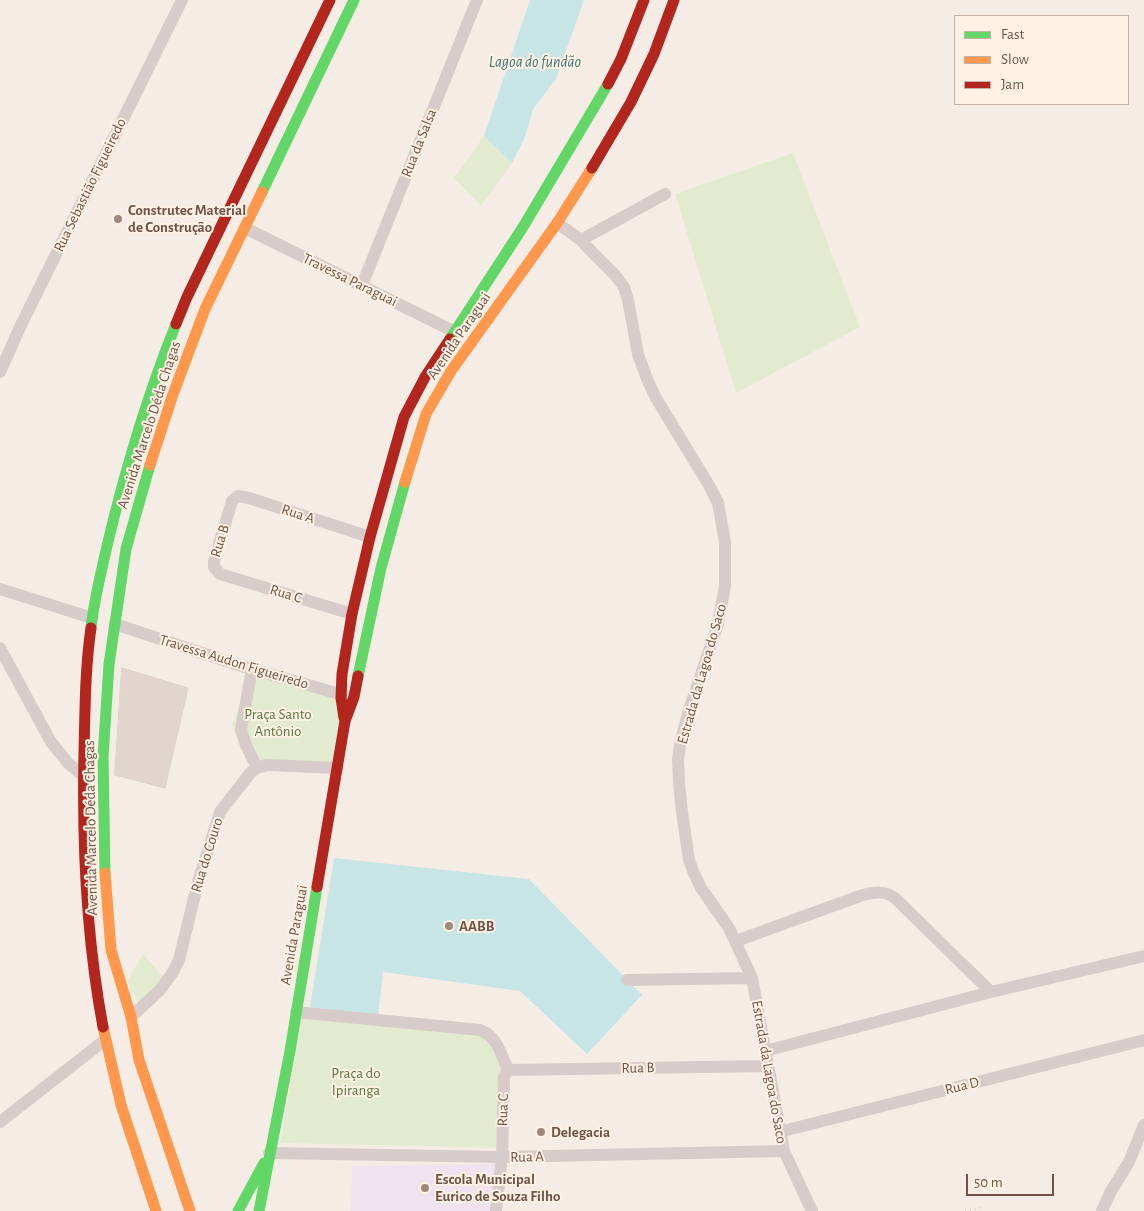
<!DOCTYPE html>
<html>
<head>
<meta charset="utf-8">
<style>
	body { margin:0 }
	#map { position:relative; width:1144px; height:1211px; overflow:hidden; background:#f5ede5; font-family:"Alegreya Sans",sans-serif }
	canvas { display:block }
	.legend { position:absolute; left:954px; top:15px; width:175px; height:90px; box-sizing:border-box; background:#fff2e4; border:1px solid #c6b2a5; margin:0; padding:6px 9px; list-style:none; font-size:15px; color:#715247 }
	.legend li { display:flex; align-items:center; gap:10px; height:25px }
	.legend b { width:25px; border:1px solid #c6b2a5 }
	.scale { position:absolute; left:966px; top:1174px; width:88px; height:22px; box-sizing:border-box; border:2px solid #715247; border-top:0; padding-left:6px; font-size:15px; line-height:18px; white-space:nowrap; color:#715247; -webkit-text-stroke:4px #fff2e4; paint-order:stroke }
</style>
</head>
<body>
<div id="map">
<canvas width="1144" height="1211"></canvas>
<ul class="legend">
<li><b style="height:6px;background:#63d668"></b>Fast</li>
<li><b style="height:6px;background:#ff974d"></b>Slow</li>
<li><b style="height:6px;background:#b3261e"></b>Jam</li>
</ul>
<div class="scale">50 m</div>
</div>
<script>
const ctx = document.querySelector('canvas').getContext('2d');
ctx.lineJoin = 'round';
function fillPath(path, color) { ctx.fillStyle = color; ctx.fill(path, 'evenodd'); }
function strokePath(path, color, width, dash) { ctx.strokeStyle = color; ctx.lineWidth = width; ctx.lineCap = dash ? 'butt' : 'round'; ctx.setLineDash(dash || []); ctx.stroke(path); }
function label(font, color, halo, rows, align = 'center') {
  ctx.font = font + ' "Alegreya Sans",sans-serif'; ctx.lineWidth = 4; ctx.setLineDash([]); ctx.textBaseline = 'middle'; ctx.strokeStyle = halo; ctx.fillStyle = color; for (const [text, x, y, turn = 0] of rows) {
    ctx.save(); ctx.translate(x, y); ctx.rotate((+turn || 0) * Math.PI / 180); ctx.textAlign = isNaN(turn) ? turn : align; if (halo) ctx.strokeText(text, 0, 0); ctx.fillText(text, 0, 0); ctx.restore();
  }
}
fillPath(new Path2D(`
	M 501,1164 L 496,1211 L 351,1211 L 352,1166 Z`), '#f0e3ef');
fillPath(new Path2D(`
	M 484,136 L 512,163 L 481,206 L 454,178 Z
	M 793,153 L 860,327 L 736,393 L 675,194 Z
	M 253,672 L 340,697 L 336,765 L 249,764 L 232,724 Z
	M 143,954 L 165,979 L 139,1005 L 127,981 Z
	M 303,1013 L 491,1036 L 507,1067 L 504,1148 L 280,1143 Z`), '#e2ebcf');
fillPath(new Path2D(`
	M 530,0 L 584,0 L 556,79 L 533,109 L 525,137 L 512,163 L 484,136 Z
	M 334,858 L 529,879 L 642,995 L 587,1054 L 520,991 L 383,972 L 378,1016 L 310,1007 Z`), '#c7e5e5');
const building = new Path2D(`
	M 122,668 L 188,688 L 165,788 L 115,775 Z`);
fillPath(building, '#e1d5cd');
strokePath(building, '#ded0c7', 1);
strokePath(new Path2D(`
	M 965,1211 L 983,1207`), '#d6ccc8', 2, [1, 4]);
strokePath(new Path2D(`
	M 557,223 L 581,240 L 590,250 L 615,275 L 624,287 L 628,300 L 638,354 L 647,379 L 656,398 L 710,487 L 718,503 L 725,542 L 725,586 L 718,624 L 688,713 L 680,745 L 678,760 L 679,783 L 682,812 L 689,860 L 693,871 L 701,888 L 729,928 L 752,978 L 784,1151 L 812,1211
	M 245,228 L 455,332
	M 581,240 L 665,194
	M 362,285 L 477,0
	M 0,372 L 21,325 L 182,0
	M 0,589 L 92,618
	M 352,614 L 220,574 L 214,567 L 214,561 L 232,501 L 238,496 L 249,498 L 370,537
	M 115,624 L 241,666 L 347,696
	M 0,648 L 51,742 L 68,763 L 83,776
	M 252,669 L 241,730 L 246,745 L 257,768
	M 736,941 L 860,896 C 873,892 884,890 895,898 L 991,992
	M 627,980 L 752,978
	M 296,1012 L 480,1030 C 497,1036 501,1054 508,1070
	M 131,1017 L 160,990 L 173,972 L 179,960 L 198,882 L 220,812 L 251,772 L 257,768 L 267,765 L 337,768
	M 765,1051 L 991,992 L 1144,956
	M 508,1070 L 768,1066
	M 0,1122 L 105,1040
	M 779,1132 L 1144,1040
	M 269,1153 L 502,1157 L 784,1151
	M 496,1211 L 502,1157 L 504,1077 L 508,1070
	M 1102,1211 L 1110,1193 L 1129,1162 L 1144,1125`), '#d7ccc9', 12);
strokePath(new Path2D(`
	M 262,192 L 354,0
	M 450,339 L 523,227 L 608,84
	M 91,628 C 94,600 101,573 107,546 C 125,470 147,396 176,324
	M 358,676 L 381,568 L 405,482
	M 105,873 L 103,757 L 109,664 L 126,549 L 150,465
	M 238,1211 L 264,1163
	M 259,1211 L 290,1051 L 317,887`), '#63d668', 11);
strokePath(new Path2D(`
	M 150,465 L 172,397 L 205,309 L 262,192
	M 405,482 L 426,414 L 451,371 L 557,223 L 592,168
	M 105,873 L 111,950 L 131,1017 L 139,1060 L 190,1211
	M 103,1027 L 121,1105 L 156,1211`), '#ff974d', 11);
strokePath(new Path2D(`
	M 608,84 L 621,59 L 644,0
	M 592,168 L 631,102 L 654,54 L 674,0
	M 176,324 L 187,297 L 330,0
	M 91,628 C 85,669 85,711 84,753 C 82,845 86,936 103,1027
	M 344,718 L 341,698 L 342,674 L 352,614 L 370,537 L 404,417 L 425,377 L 450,339
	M 317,887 L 345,721 L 354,697 L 358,676`), '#b3261e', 11);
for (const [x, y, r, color] of [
	[118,219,5,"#9f887e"],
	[449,926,5,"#9f887e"],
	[541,1132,5,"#9f887e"],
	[425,1188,5,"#9f887e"]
]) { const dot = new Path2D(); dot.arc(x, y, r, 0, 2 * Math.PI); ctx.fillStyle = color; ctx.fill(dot); strokePath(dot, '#fff2e4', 2); }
label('15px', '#715247', '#fff2e4', [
	["Rua da Salsa",419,143,-68],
	["Rua Sebastião Figueiredo",90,185,-64],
	["Travessa Paraguai",350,280,26],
	["Avenida Paraguai",459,336,-56],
	["Avenida Marcelo Déda Chagas",149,425,-72],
	["Rua A",298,514,18],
	["Rua B",220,541,-73],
	["Rua C",286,594,17],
	["Travessa Audon Figueiredo",234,662,17],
	["Estrada da Lagoa do Saco",702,674,-74],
	["Avenida Marcelo Déda Chagas",91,828,-91],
	["Rua do Couro",207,855,-73],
	["Avenida Paraguai",294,935,-80],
	["Rua B",638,1068,-1],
	["Estrada da Lagoa do Saco",769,1072,80],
	["Rua D",962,1086,-14],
	["Rua C",503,1110,-88],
	["Rua A",527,1157,-1]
]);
label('bold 15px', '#715247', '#fff2e4', [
	["Construtec Material",128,210],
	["de Construção",128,227],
	["AABB",459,926],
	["Delegacia",551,1132],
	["Escola Municipal",435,1179],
	["Eurico de Souza Filho",435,1196]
], 'left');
label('15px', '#54783f', '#fff2e4', [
	["Praça Santo",278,714],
	["Antônio",278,731],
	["Praça do",356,1073],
	["Ipiranga",356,1090]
]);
label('italic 16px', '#3b7278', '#fff2e4', [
	["Lagoa do fundão",535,62]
]);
</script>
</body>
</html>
